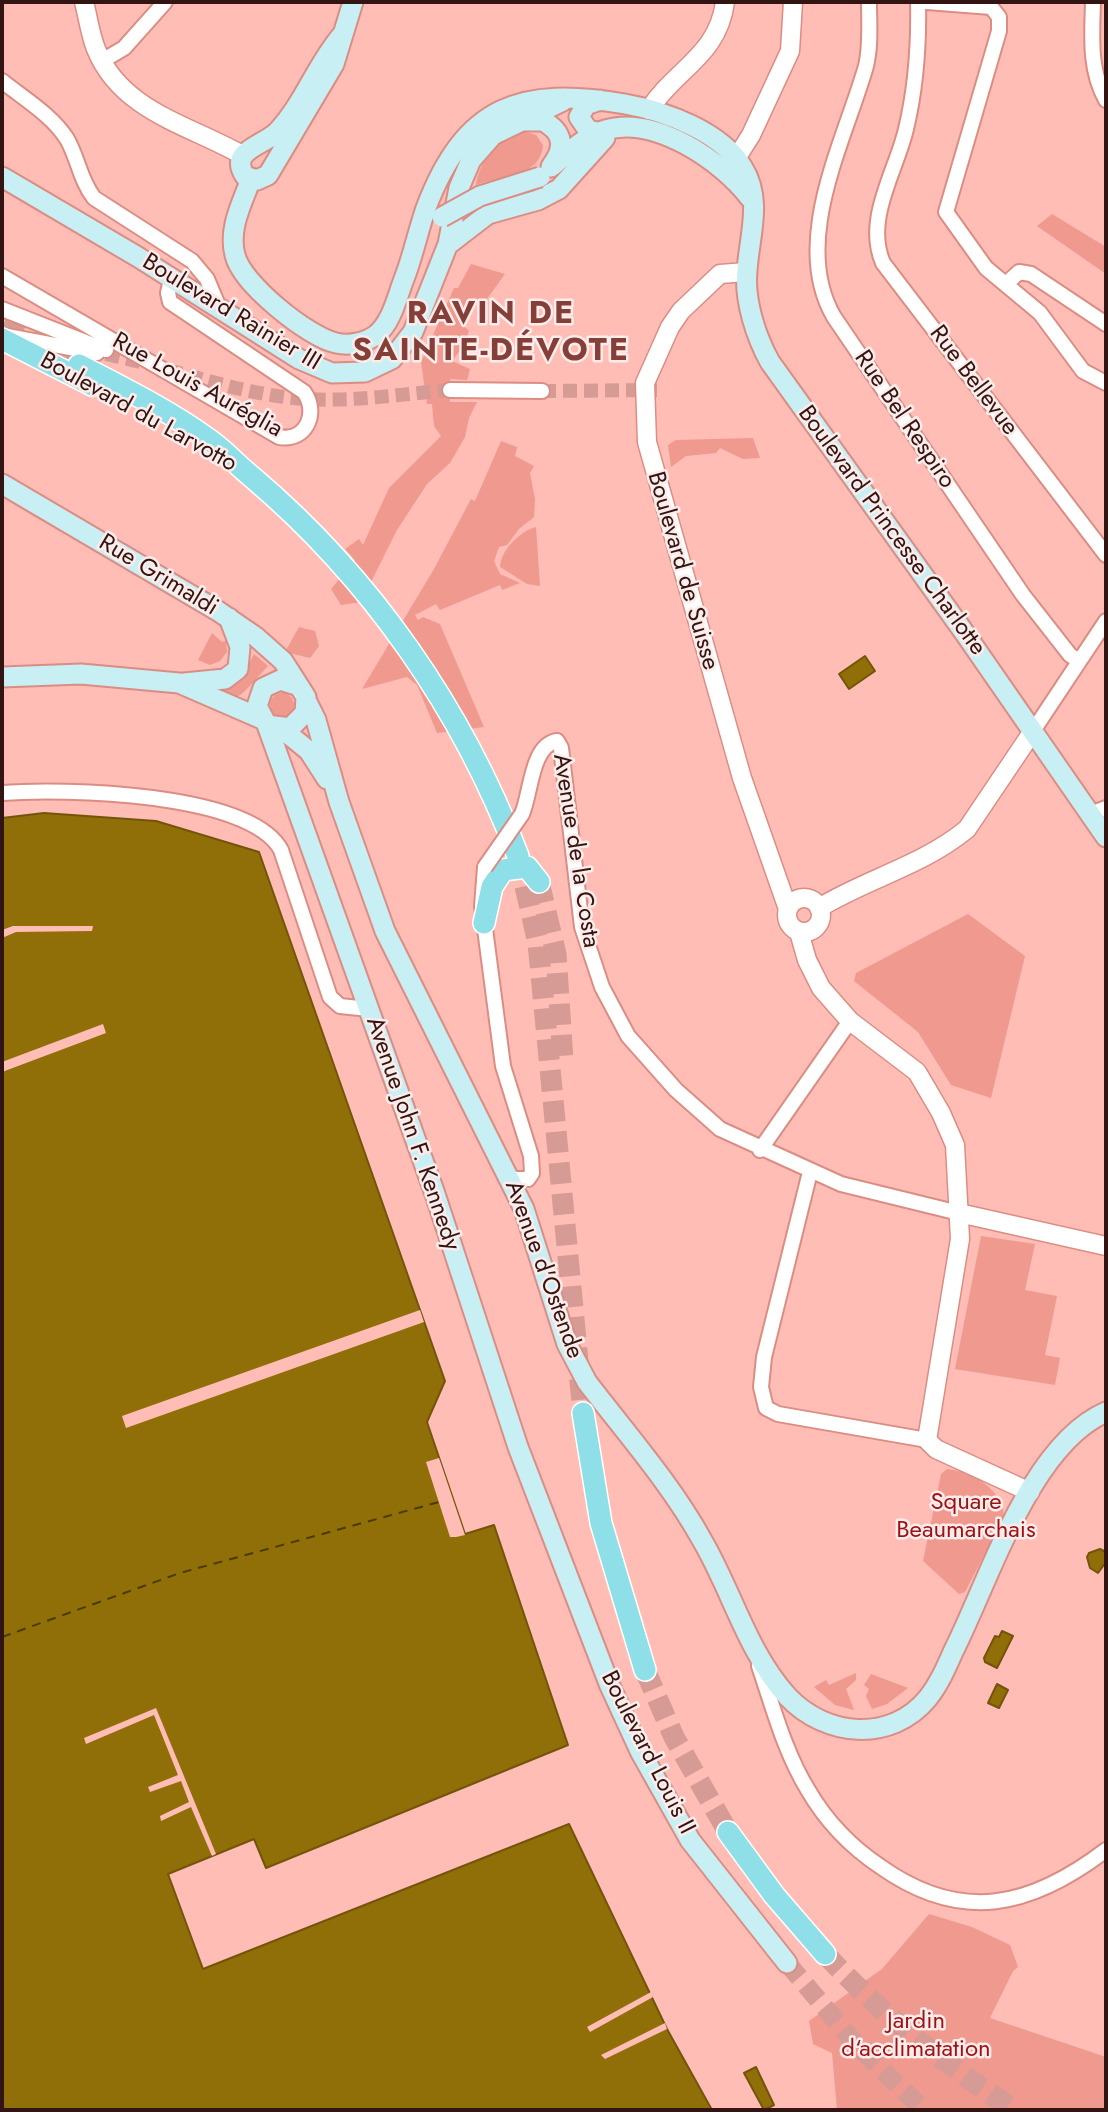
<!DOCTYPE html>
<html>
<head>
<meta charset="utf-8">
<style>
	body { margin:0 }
	#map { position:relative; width:1108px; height:2112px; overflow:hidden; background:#ffbdb5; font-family:Jost,sans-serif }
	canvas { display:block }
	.frame { position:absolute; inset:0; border:4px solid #321512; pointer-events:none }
</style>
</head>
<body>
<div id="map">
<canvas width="1108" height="2112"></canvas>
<div class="frame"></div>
</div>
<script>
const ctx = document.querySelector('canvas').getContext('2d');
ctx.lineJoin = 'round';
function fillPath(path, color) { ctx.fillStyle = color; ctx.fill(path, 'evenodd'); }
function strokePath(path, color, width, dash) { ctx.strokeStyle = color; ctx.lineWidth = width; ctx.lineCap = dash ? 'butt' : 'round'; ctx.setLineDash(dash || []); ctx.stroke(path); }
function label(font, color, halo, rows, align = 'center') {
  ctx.font = font + ' Jost,sans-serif'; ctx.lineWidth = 5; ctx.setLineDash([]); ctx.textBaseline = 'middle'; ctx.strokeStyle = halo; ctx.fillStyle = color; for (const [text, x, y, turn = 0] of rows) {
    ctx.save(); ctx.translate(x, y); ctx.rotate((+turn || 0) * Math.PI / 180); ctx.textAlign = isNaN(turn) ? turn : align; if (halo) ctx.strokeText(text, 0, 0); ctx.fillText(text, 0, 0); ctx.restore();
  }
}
fillPath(new Path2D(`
	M 526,132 L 536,135 L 543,145 C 541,178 498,176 476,185 C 478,161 502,135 526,132 Z
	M 1052,214 L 1106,247 L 1106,274 L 1037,226 Z
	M 471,264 L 505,274 L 487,299 L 474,303 L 464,326 L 469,331 L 464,345 L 452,361 L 470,369 L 467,380 L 450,379 L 450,402 L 477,402 L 469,418 L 465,437 L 450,463 L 427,484 L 397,530 L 361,602 L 341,605 L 331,589 L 355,560 L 345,549 L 359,539 L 363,545 L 389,488 L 441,436 L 434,426 L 432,404 L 427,404 L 421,362 L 454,288 L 458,288 Z
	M 753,438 L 760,458 L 743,459 L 720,448 L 716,453 L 686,456 L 671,467 L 668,445 L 676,440 Z
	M 501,441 L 517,447 L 515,456 L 534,466 L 530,473 L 535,499 L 534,517 L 519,529 L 507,545 L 499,547 L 494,561 L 500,574 L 520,583 L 502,590 L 500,585 L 440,610 L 436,604 L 415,615 L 418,620 L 423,617 L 440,624 L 484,727 L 437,733 L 417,685 L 407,677 L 362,689 L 434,569 L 471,499 L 475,501 Z
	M 536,527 L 540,586 L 527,584 L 500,567 C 501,550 520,531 536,527 Z
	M 299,627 L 315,631 L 319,646 L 310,658 L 285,652 Z
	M 212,633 L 222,642 L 226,641 L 227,652 L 220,661 L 210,665 L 198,660 Z
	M 254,654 L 268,666 C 261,673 244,694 237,697 L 217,691 L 246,670 Z
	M270 705a12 12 0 1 1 24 0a12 12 0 1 1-24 0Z
	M 968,914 L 1025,956 L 991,1098 L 951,1085 L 918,1032 L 854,981 L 856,973 Z
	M 981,1236 L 1035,1244 L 1025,1290 L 1057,1296 L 1045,1355 L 1060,1358 L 1055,1385 L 955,1369 Z
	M 947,1469 C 974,1472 1003,1490 1004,1517 L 965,1592 L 959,1594 L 923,1561 L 941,1474 Z
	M 856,1673 L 856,1680 L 846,1689 L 854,1710 L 835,1705 L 814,1687 L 826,1680 L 829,1685 Z
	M 871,1674 L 908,1688 L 887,1704 L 872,1709 L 866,1696 L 869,1689 L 864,1685 Z
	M 929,1914 L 972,1927 L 1010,1945 L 1018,1967 L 1013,1971 L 990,2018 L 1106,2057 L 1106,2110 L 837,2110 L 832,2053 L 813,2044 L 809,2021 L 882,1969 Z`), '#ef998f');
const water = new Path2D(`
	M 865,656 L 875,671 L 849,689 L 839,674 Z
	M 44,813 L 156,821 L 259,852 L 445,1381 L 427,1422 L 465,1534 L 494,1525 L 568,1745 L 266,1868 L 254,1839 L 168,1874 L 203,1969 L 569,1824 L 667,2029 L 712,2110 L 2,2110 L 2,818 Z
	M 1100,1549 L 1106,1552 L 1106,1562 L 1098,1573 L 1090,1568 L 1087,1557 L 1089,1553 Z
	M 1002,1631 L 1013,1636 L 997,1668 L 985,1662 L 984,1658 L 995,1636 L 999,1637 Z
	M 997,1684 L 1008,1690 L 999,1708 L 988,1703 Z
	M 756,2067 L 774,2105 L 764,2110 L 744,2073 Z`);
fillPath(water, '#906f08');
strokePath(water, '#74540b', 2);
fillPath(new Path2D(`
	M 13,926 L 93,926 L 92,931 L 16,932 L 2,938 L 2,930 Z
	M 103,1024 L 106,1033 L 2,1072 L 2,1062 Z
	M 420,1310 L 424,1322 L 126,1428 L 122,1416 Z
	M 439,1458 L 465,1535 L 456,1537 L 450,1537 L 426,1462 Z
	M 156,1708 L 216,1854 L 212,1856 L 191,1807 L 161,1821 L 160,1816 L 189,1802 L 181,1781 L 150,1792 L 148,1787 L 178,1775 L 154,1715 L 86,1744 L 84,1738 Z
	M 651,1992 L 653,1997 L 590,2032 L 587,2027 Z
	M 665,2023 L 667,2029 L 605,2059 L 601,2055 Z`), '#ffbdb5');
strokePath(new Path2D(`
	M 2,1637 L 180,1573 L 439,1502`), '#4c3a08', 2, [9, 7]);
strokePath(new Path2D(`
	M 106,354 L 149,364
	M 168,370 C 213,382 258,396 305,399 C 353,402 402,394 450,390
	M 542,391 L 657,390`), '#d69b94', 14, [14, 7]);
strokePath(new Path2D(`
	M 787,1963 L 860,2049 L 924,2110`), '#d69b94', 19, [19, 10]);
strokePath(new Path2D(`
	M 2,327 L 79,365
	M 518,856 L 538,943 L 583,1413
	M 539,882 L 556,954 L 563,1060
	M 645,1670 L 674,1737 L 728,1832
	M 825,1954 C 883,2015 945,2065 1015,2110`), '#d69b94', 21, [21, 10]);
const minor = new Path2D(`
	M 869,2 C 869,23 871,45 866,66 C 845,140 790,242 834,317 L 1023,595 L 1070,655 L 1079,661
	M 918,2 C 919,45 916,87 906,129 C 896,172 864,219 883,263 L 1106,555
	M 927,2 L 991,7 L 999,17 L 999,31 L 946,212 L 986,268 L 1040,313 L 1083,371 L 1106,383
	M 1093,2 C 1092,36 1089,70 1106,100
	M 102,61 L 124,48 L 165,2
	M 2,81 C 23,98 52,115 67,139 C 78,158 80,180 94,198 L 192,261 L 207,279 L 220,310
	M 2,276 L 279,437 C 306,442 319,413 304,392 L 170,302 L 168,293 L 171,279
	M 1006,284 L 1019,272 L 1031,274 L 1106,324
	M 2,309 L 106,350
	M 7,336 L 97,353
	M 450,390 L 542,391
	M 1033,731 L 1106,621
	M 2,793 C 62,788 250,792 281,850 L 330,997 L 340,1006 L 369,1009
	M 522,814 C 531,794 531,745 557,741 L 561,748 L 582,927 L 602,987 L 628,1036 L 676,1090 L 720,1129 L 841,1184 L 959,1213
	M 1090,814 L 1106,808
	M 485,867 L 482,906 L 503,1066 L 531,1156 L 532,1173 L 528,1179 L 514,1179 L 507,1173
	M 760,1150 L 850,1021
	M 810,1172 L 764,1357 L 761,1387 L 766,1408 L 778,1414 L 927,1440
	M 759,1666 C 773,1707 785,1753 808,1790 C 826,1821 851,1847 881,1867 C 962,1924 1031,1907 1106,1850`);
const tertiary = new Path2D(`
	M 84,2 C 88,17 90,34 96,49 C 121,111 189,125 242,155
	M 649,110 C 675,69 718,56 725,2
	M 737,157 L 751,135 L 790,51 L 793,2
	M 746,272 L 720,274 L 681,311 L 670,327 L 645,383 L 647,442 L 742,778 L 788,909
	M787 915a17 17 0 1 1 34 0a17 17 0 1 1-34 0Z
	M 819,908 C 868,878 922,866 967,829 L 1033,731
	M 799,932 L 807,960 L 821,988 L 850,1021 L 917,1072 L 941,1113 L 955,1145 L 960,1239 L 927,1440 L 936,1449 L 1030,1492
	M 959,1213 L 1106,1246`);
const secondary = new Path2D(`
	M 342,35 C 317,64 304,103 278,131 C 264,146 228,150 245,176 L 257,180 L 268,175 L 334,64 L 353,2
	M 523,121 L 543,121 C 564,132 565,148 552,165
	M 597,132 L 588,130 L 579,117 L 586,105 L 600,100
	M 551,167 C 568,153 585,136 605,130 C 654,115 721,160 750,198
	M 2,177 L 138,257 L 299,359 L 332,373 L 365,372 L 392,359 L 413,332 L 448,244 L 459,188 L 471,160 L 493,135 L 563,101
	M 251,179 C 242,203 228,229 235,255 C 241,283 308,337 336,343 C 349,346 365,343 376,335 C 392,322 397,297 404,279 C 413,256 418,231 426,208 C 465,105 521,86 625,104 C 665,111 722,132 743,168 C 763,200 749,237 747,271 C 744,300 756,337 770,362 L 966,635 L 1106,837
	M 449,244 L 488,214 L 538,200 L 559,189 L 605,138
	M 2,484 L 218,611 L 256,637 L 283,661 L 306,697 L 305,713 L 290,728 L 267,725 L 257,706 L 263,688 L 280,680 L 299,686
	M 2,677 L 81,674 L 179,683 L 262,719
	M 184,683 L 225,679 L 238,669 L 240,647 L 229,618
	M 307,702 L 316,720 L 339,802 L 385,931 L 524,1209 L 567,1344 L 587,1382 C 626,1433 671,1484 702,1540 C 732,1591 747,1652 788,1697 C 826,1737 891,1743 928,1698 C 939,1684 946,1668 953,1652 C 989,1581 1030,1445 1106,1412
	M 267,725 L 435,1194 L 518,1447 L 610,1686 L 640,1751 L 690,1840 L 787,1963
	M 282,729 L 309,751 L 327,779`);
const primary = new Path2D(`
	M 2,339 L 92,385
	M 79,365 C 123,388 168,410 208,439 C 224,450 237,465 252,477 C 371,578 463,710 518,856
	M 484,923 L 492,887 L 503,870 L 527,867 L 539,882
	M 583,1413 L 601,1523 L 645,1670
	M 728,1832 L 774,1895 L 825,1954`);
strokePath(minor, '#db8d84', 18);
strokePath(tertiary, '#db8d84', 21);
strokePath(secondary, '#db8d84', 23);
strokePath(primary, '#fff', 24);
strokePath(minor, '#fff', 14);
strokePath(tertiary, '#fff', 18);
strokePath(secondary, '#c7eff4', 19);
strokePath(primary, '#8fdfe8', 21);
const minorBridge = new Path2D(`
	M 485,867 L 522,814`);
const secondaryBridge = new Path2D(`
	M 442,217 L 480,196 L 540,177`);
strokePath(minorBridge, '#db8d84', 18, []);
strokePath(secondaryBridge, '#db8d84', 23, []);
strokePath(minorBridge, '#fff', 14);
strokePath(secondaryBridge, '#c7eff4', 19);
label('24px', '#321512', '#feecea', [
	["Boulevard Rainier III",231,313,31],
	["Rue Bellevue",973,381,53],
	["Rue Louis Auréglia",197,386,29],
	["Boulevard du Larvotto",138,413,29],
	["Rue Bel Respiro",904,420,56],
	["Boulevard Princesse Charlotte",891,531,54],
	["Boulevard de Suisse",682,571,74],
	["Rue Grimaldi",158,576,31],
	["Avenue de la Costa",575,851,81],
	["Avenue John F. Kennedy",412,1134,71],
	["Avenue d'Ostende",543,1270,70],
	["Boulevard Louis II",647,1753,63]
]);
label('24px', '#9b1115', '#feecea', [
	["Square",966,1503],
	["Beaumarchais",966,1531],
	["Jardin",916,2022],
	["d‘acclimatation",916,2050]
]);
ctx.letterSpacing = '2px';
label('bold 32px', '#853f39', '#feecea', [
	["RAVIN DE",491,315],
	["SAINTE-DÉVOTE",491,352]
]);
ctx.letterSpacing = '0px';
</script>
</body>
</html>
